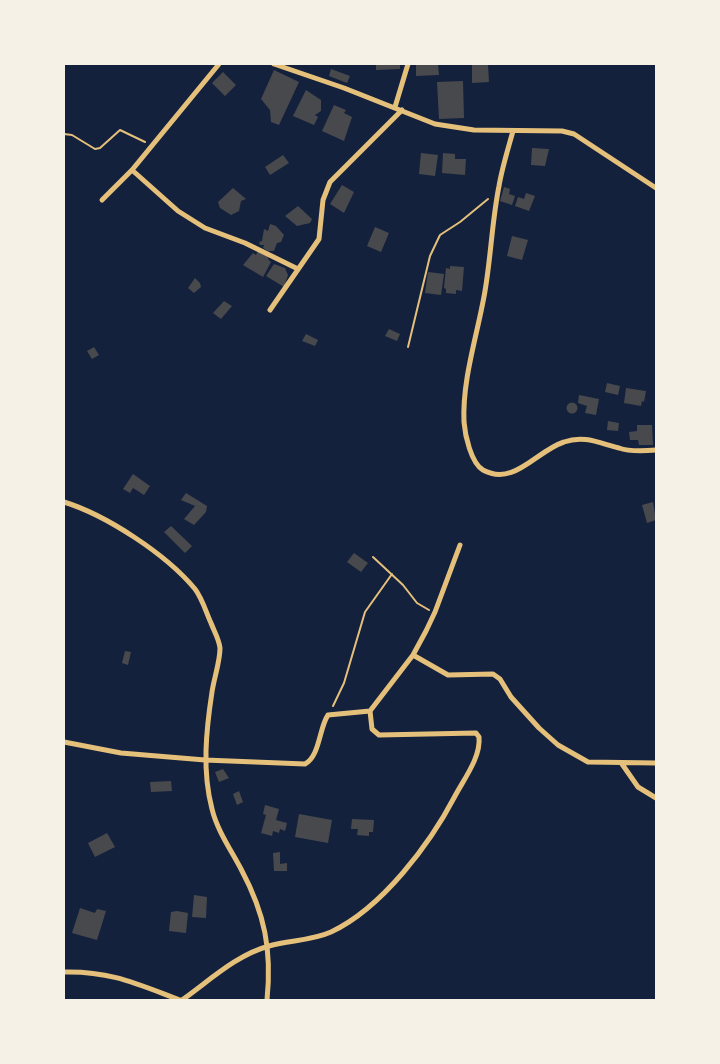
<!DOCTYPE html>
<html>
<head>
<meta charset="utf-8">
<style>
	body { margin:0 }
	#map { position:relative; width:720px; height:1064px; overflow:hidden; background:#14213d; font-family:"Source Serif 4",serif }
	canvas { display:block }
	.frame { position:absolute; inset:0; border:65px solid #f6f1e7; pointer-events:none }
</style>
</head>
<body>
<div id="map">
<canvas width="720" height="1064"></canvas>
<div class="frame"></div>
</div>
<script>
const ctx = document.querySelector('canvas').getContext('2d');
ctx.lineJoin = 'round';
function fillPath(path, color) { ctx.fillStyle = color; ctx.fill(path, 'evenodd'); }
function strokePath(path, color, width, dash) { ctx.strokeStyle = color; ctx.lineWidth = width; ctx.lineCap = dash ? 'butt' : 'round'; ctx.setLineDash(dash || []); ctx.stroke(path); }
fillPath(new Path2D(`
	M 376,64 L 400,64 L 400,69 L 376,70 Z
	M 416,64 L 438,64 L 439,75 L 416,76 Z
	M 472,64 L 488,64 L 489,82 L 472,83 Z
	M 331,69 L 350,76 L 347,83 L 329,76 Z
	M 274,70 L 299,82 L 279,125 L 271,122 L 270,110 L 261,99 Z
	M 223,72 L 236,85 L 225,96 L 212,83 Z
	M 463,81 L 464,118 L 439,119 L 437,82 Z
	M 306,90 L 321,100 L 321,111 L 315,115 L 318,117 L 314,125 L 293,116 Z
	M 334,105 L 346,110 L 344,113 L 352,117 L 344,141 L 322,131 Z
	M 532,148 L 549,149 L 545,166 L 531,165 Z
	M 421,153 L 438,155 L 435,176 L 419,174 Z
	M 443,153 L 455,154 L 455,159 L 466,159 L 465,175 L 442,173 Z
	M 283,155 L 289,163 L 270,175 L 265,167 Z
	M 342,185 L 354,192 L 344,213 L 330,204 Z
	M 504,187 L 510,189 L 509,194 L 515,196 L 512,205 L 500,201 Z
	M 233,188 L 246,199 L 241,201 L 239,211 L 231,215 L 220,208 L 218,202 Z
	M 526,193 L 535,196 L 529,211 L 515,206 L 518,197 L 524,199 Z
	M 298,206 L 312,219 L 310,223 L 297,226 L 285,216 Z
	M 270,224 L 276,226 L 284,235 L 281,242 L 277,243 L 274,251 L 268,251 L 263,248 L 264,245 L 260,245 L 259,242 L 262,241 L 264,229 L 268,231 Z
	M 375,227 L 389,233 L 381,252 L 367,246 Z
	M 512,236 L 528,240 L 522,260 L 507,256 Z
	M 258,251 L 268,257 L 268,259 L 271,262 L 263,277 L 243,265 L 253,253 L 256,255 Z
	M 274,264 L 285,268 L 288,275 L 284,287 L 266,276 Z
	M 450,266 L 464,267 L 462,291 L 456,290 L 456,294 L 446,293 L 446,289 L 444,288 L 446,268 L 450,269 Z
	M 428,272 L 444,274 L 441,295 L 425,293 Z
	M 195,278 L 200,283 L 201,287 L 194,293 L 188,288 Z
	M 224,301 L 232,306 L 221,319 L 213,313 Z
	M 389,329 L 400,334 L 397,341 L 385,336 Z
	M 306,334 L 318,340 L 315,346 L 302,341 Z
	M 94,347 L 99,355 L 92,359 L 87,351 Z
	M 607,383 L 620,386 L 618,395 L 605,392 Z
	M 626,388 L 646,391 L 644,402 L 642,401 L 641,406 L 624,403 Z
	M 579,395 L 599,399 L 596,415 L 585,413 L 587,406 L 578,403 Z
	M566.5 408a5.5 5.5 0 1 1 11 0a5.5 5.5 0 1 1-11 0Z
	M 608,421 L 619,423 L 618,431 L 607,430 Z
	M 637,425 L 652,425 L 653,445 L 639,445 L 638,440 L 630,440 L 629,432 L 637,431 Z
	M 133,474 L 150,486 L 144,495 L 133,488 L 130,493 L 123,489 Z
	M 186,493 L 207,506 L 206,512 L 194,525 L 184,519 L 195,506 L 181,500 Z
	M 653,502 L 656,520 L 647,523 L 642,505 Z
	M 171,526 L 192,546 L 185,553 L 164,532 Z
	M 354,553 L 368,563 L 361,572 L 347,562 Z
	M 125,651 L 131,652 L 128,665 L 122,663 Z
	M 223,769 L 229,778 L 219,782 L 215,772 Z
	M 171,781 L 172,791 L 151,792 L 150,782 Z
	M 239,791 L 243,802 L 237,805 L 233,794 Z
	M 265,805 L 279,809 L 276,820 L 287,823 L 285,831 L 280,829 L 279,833 L 273,831 L 272,836 L 261,833 L 266,815 L 263,814 Z
	M 299,814 L 332,820 L 328,843 L 295,837 Z
	M 352,819 L 374,820 L 373,832 L 369,832 L 369,836 L 357,835 L 358,829 L 351,829 Z
	M 107,833 L 115,847 L 95,857 L 88,843 Z
	M 280,852 L 280,864 L 287,863 L 287,871 L 274,871 L 273,853 Z
	M 194,895 L 207,897 L 206,918 L 192,917 Z
	M 80,908 L 95,913 L 97,909 L 106,911 L 97,940 L 72,933 Z
	M 177,911 L 188,913 L 186,933 L 169,931 L 171,912 Z`), '#48494c');
strokePath(new Path2D(`
	M 64,134 L 72,135 L 95,149 L 100,148 L 120,130 L 145,142
	M 408,347 L 430,256 L 440,235 L 460,222 L 488,199
	M 373,557 L 403,585 L 417,603 L 429,610
	M 333,706 L 344,683 L 365,612 L 392,574`), '#e5c07b', 2);
strokePath(new Path2D(`
	M 274,64 L 344,88 L 435,124 L 474,130 L 562,131 L 574,134 L 656,188
	M 395,107 L 408,64
	M 513,131 C 508,149 502,168 499,186 C 492,221 491,256 485,291 C 478,333 462,379 464,422 C 465,435 471,463 483,470 C 514,487 536,451 564,442 C 584,435 599,443 619,448 C 630,452 644,451 656,450
	M 132,170 L 178,211 L 205,228 L 245,243 L 298,269
	M 102,200 L 132,170 L 219,64
	M 270,310 L 319,239 L 323,200 L 330,182 L 402,110
	M 64,502 C 106,515 166,554 195,589 C 202,598 206,612 211,623 C 214,631 219,639 220,648 C 220,662 214,678 212,692 C 206,731 202,771 212,809 C 217,830 231,850 241,869 C 265,914 272,950 267,1000
	M 413,655 L 448,675 L 493,674 L 500,679 L 511,697 L 539,728 L 558,745 L 588,762 L 656,763
	M 64,742 L 121,753 L 205,760 L 305,764 C 320,756 319,728 328,715 L 370,711 L 413,655 L 426,631 L 435,612 L 460,545
	M 622,764 L 638,787 L 656,798
	M 64,972 C 111,971 137,984 180,1000
	M 182,1000 C 209,981 236,955 269,946 C 289,940 311,941 331,932 C 382,908 430,844 455,796 C 464,779 481,757 479,737 L 476,733 L 379,735 L 372,729 L 370,711`), '#e5c07b', 5);
</script>
</body>
</html>
